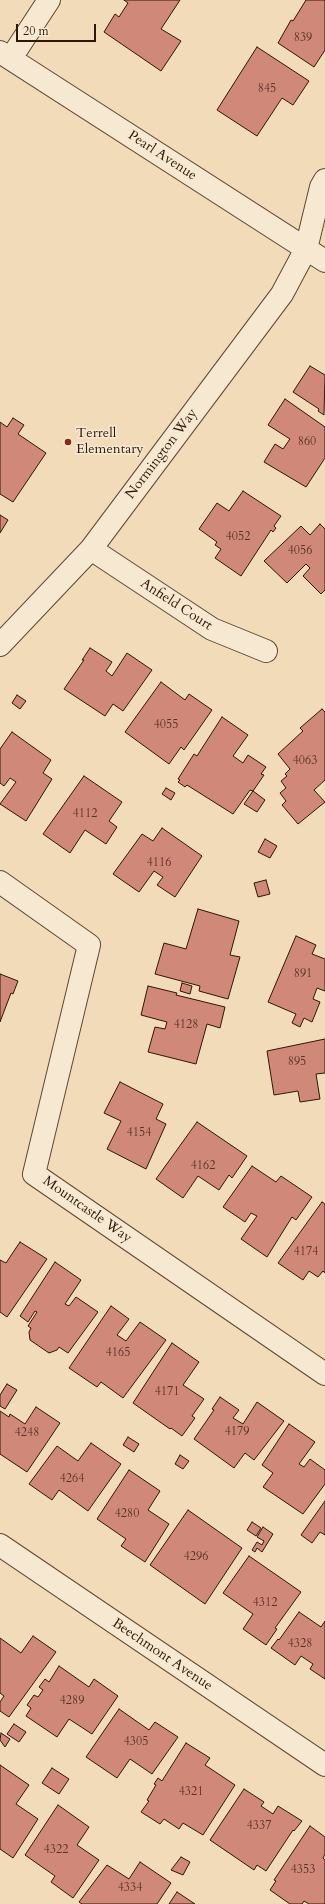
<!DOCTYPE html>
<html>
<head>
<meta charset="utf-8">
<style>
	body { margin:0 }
	#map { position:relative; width:325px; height:1904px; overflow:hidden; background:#f1dbb8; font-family:Cardo,serif }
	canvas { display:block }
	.scale { position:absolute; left:16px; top:24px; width:80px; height:18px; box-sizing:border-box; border:2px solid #2f1608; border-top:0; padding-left:5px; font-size:12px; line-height:14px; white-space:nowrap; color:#2f1608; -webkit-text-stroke:3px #f6e8d1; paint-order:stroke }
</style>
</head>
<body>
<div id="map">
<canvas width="325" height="1904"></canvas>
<div class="scale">20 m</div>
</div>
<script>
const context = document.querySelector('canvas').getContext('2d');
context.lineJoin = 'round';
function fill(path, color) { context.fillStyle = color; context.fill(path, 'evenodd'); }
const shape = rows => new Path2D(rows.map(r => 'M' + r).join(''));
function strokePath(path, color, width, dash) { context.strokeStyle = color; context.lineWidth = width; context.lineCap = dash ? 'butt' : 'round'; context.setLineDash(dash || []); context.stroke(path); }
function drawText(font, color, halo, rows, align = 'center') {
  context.font = font + ' Cardo,serif'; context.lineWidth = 3; context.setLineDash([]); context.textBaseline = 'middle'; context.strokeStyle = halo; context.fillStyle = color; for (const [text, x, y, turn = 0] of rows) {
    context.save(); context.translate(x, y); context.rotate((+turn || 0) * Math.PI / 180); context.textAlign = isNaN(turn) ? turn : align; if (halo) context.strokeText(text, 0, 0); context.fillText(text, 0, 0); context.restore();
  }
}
const building = shape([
	[124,0,180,0,161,29,181,41,161,71,104,32,115,14,119,17,128,3,124,0],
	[306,0,325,0,325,50,314,67,278,43,291,20,293,21,306,0],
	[257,47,309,81,293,105,282,98,257,136,217,110,257,47],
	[310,366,325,375,324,415,318,411,319,409,293,392,310,366],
	[285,399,325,427,325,458,306,487,264,462,275,444,283,449,290,439,268,425,285,399],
	[13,418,24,425,18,434,46,453,13,502,0,494,0,422,7,427,13,418],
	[243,491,281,516,274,526,276,528,273,532,271,530,241,576,215,558,221,549,215,545,217,542,199,529,217,503,229,511,243,491],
	[0,515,8,520,0,533,0,515],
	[320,524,325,529,325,590,321,594,303,576,310,568,306,564,287,583,264,561,301,526,310,535,320,524],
	[90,648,112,662,106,671,112,676,127,653,152,670,123,711,113,704,105,716,64,689,84,660,82,660,90,648],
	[161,682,185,700,189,694,212,710,184,750,181,747,169,764,125,732,161,682],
	[17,695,26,701,20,709,12,703,17,695],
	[322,709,325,712,325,780,314,790,325,802,298,824,282,805,286,801,280,793,286,788,281,781,287,776,285,774,290,769,278,754,303,731,300,728,322,709],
	[222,717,248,735,233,756,243,763,248,755,266,767,261,774,264,775,253,791,250,790,233,814,187,785,185,787,178,782,180,780,178,779,194,754,197,756,222,717],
	[12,732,51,760,43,773,52,779,26,821,0,804,16,782,10,778,4,786,0,783,0,749,12,732],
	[84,776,122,802,109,821,117,827,106,844,85,830,70,853,43,834,84,776],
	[166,788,175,793,171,800,162,794,166,788],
	[253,791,265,800,257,812,244,804,253,791],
	[162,828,202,856,175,897,157,885,163,877,154,871,139,892,113,874,142,834,153,841,162,828],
	[265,839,277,846,270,858,258,852,265,839],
	[266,880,270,894,258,897,254,883,266,880],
	[198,909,239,921,230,955,240,957,228,999,199,991,200,986,155,974,164,943,186,949,198,909],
	[296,936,316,945,312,954,325,959,325,991,317,988,313,999,320,1002,312,1022,304,1018,300,1027,292,1023,296,1014,268,1002,296,936],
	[0,974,18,981,13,994,11,993,0,1022,0,974],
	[182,983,192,986,190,994,180,991,182,983],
	[148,986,177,993,176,995,225,1007,220,1028,207,1024,196,1064,148,1052,155,1027,165,1029,167,1022,141,1015,148,986],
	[325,1039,325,1073,316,1074,320,1099,300,1102,298,1091,274,1095,267,1051,325,1039],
	[120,1082,163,1104,156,1119,166,1124,146,1169,107,1149,121,1121,104,1113,120,1082],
	[197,1122,247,1156,232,1178,229,1175,219,1190,198,1176,183,1198,156,1179,197,1122],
	[252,1166,276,1182,281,1176,312,1197,296,1220,292,1217,267,1257,241,1239,257,1216,251,1213,245,1222,223,1207,252,1166],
	[322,1202,325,1204,325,1273,323,1271,318,1277,309,1271,303,1280,278,1263,322,1202],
	[20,1242,47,1259,7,1317,0,1312,0,1260,6,1263,20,1242],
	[55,1262,81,1280,65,1304,69,1306,76,1297,98,1312,68,1353,59,1347,57,1350,49,1353,30,1340,29,1332,31,1328,28,1326,37,1312,35,1311,28,1322,20,1316,55,1262],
	[111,1306,129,1319,117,1335,126,1341,140,1322,166,1340,123,1398,101,1382,97,1387,69,1368,111,1306],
	[172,1343,199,1362,183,1385,204,1399,192,1416,195,1418,182,1436,171,1428,170,1429,133,1403,172,1343],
	[7,1384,17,1390,5,1409,0,1406,0,1395,7,1384],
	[220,1397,239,1410,233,1418,243,1424,257,1402,284,1421,254,1460,245,1453,234,1468,194,1439,214,1410,212,1409,220,1397],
	[36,1407,60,1423,27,1472,0,1454,0,1411,9,1417,10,1414,25,1424,36,1407],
	[289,1424,315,1442,299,1464,304,1467,310,1459,325,1470,325,1484,303,1514,263,1487,273,1473,262,1465,289,1424],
	[128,1437,139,1444,134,1452,123,1445,128,1437],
	[91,1443,121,1464,88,1511,59,1490,52,1500,29,1484,57,1446,78,1461,91,1443],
	[180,1455,189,1461,183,1469,175,1464,180,1455],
	[129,1470,160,1491,148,1510,169,1524,145,1562,121,1546,126,1539,97,1519,129,1470],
	[325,1501,325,1535,320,1532,312,1543,301,1535,325,1501],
	[188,1510,242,1548,205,1604,150,1565,188,1510],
	[252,1522,261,1528,256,1536,247,1530,252,1522],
	[263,1527,273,1534,262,1552,257,1548,255,1552,252,1550,257,1542,262,1545,264,1541,257,1537,263,1527],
	[249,1556,301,1592,275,1628,277,1629,266,1645,243,1629,253,1614,223,1593,249,1556],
	[299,1612,321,1627,325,1621,325,1679,310,1669,313,1664,301,1656,295,1665,271,1648,278,1639,279,1640,299,1612],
	[33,1636,56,1652,9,1717,0,1711,0,1702,4,1696,0,1693,0,1638,21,1653,33,1636],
	[59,1666,89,1687,94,1679,118,1696,92,1734,69,1719,57,1737,26,1716,31,1708,27,1705,34,1695,38,1697,43,1690,39,1687,45,1679,49,1682,59,1666],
	[119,1709,149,1730,155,1722,178,1737,152,1774,130,1759,117,1778,86,1757,119,1709],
	[14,1724,26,1732,19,1742,7,1734,14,1724],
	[1,1733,10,1739,5,1747,0,1740,1,1733],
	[186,1743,210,1758,205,1765,235,1785,203,1835,183,1823,179,1829,164,1819,160,1824,141,1812,149,1801,147,1800,156,1785,154,1784,158,1778,162,1781,186,1743],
	[0,1765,29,1785,16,1804,38,1819,13,1858,0,1849,0,1765],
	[52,1768,69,1779,59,1794,42,1783,52,1768],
	[244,1789,264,1802,261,1806,273,1814,278,1806,302,1821,294,1831,293,1830,266,1871,257,1865,254,1870,210,1840,244,1789],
	[58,1805,89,1827,77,1845,99,1860,73,1898,51,1882,55,1876,25,1855,58,1805],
	[310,1826,325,1837,325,1854,323,1858,325,1860,325,1904,309,1904,304,1901,302,1904,290,1904,270,1890,276,1881,274,1880,310,1826],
	[181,1857,190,1862,183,1875,171,1870,181,1857],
	[140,1862,171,1883,157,1904,82,1904,79,1902,107,1865,129,1879,140,1862],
	[177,1892,195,1904,169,1904,177,1892]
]);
fill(building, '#d08879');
strokePath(building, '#2f1608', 1);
const minor = shape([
	[0,52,325,261],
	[11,58,49,0],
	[91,549,212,629,266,651],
	[0,645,91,549,282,294,306,249,321,187,325,180],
	[0,882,89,945,34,1174,325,1374],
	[0,1545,325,1765]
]);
strokePath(minor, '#604734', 24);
strokePath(minor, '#f6e8d1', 22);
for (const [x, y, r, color] of [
	[68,442,4,"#8f2418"]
]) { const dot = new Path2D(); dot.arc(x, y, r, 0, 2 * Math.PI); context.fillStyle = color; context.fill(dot); strokePath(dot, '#f6e8d1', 1.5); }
drawText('12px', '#573224', null, [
	["839",303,38],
	["845",267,89],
	["860",307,442],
	["4052",238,537],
	["4056",300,551],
	["4055",166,725],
	["4063",305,761],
	["4112",85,814],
	["4116",159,863],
	["891",303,974],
	["4128",186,1025],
	["895",297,1062],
	["4154",139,1133],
	["4162",203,1166],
	["4174",306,1252],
	["4165",118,1353],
	["4171",167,1392],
	["4179",237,1432],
	["4248",27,1433],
	["4264",72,1479],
	["4280",127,1514],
	["4296",196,1557],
	["4312",265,1603],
	["4328",300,1644],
	["4289",72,1701],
	["4305",136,1742],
	["4321",191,1792],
	["4337",259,1826],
	["4322",56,1850],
	["4353",303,1870],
	["4334",130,1888]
]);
drawText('14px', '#2f1608', '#f6e8d1', [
	["Pearl Avenue",162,156,33],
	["Normington Way",162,454,-53],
	["Anfield Court",176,605,33],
	["Mountcastle Way",87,1210,35],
	["Beechmont Avenue",162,1655,34]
]);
drawText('14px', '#2f1608', '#f6e8d1', [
	["Terrell",76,434],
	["Elementary",76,450]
], 'left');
</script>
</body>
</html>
